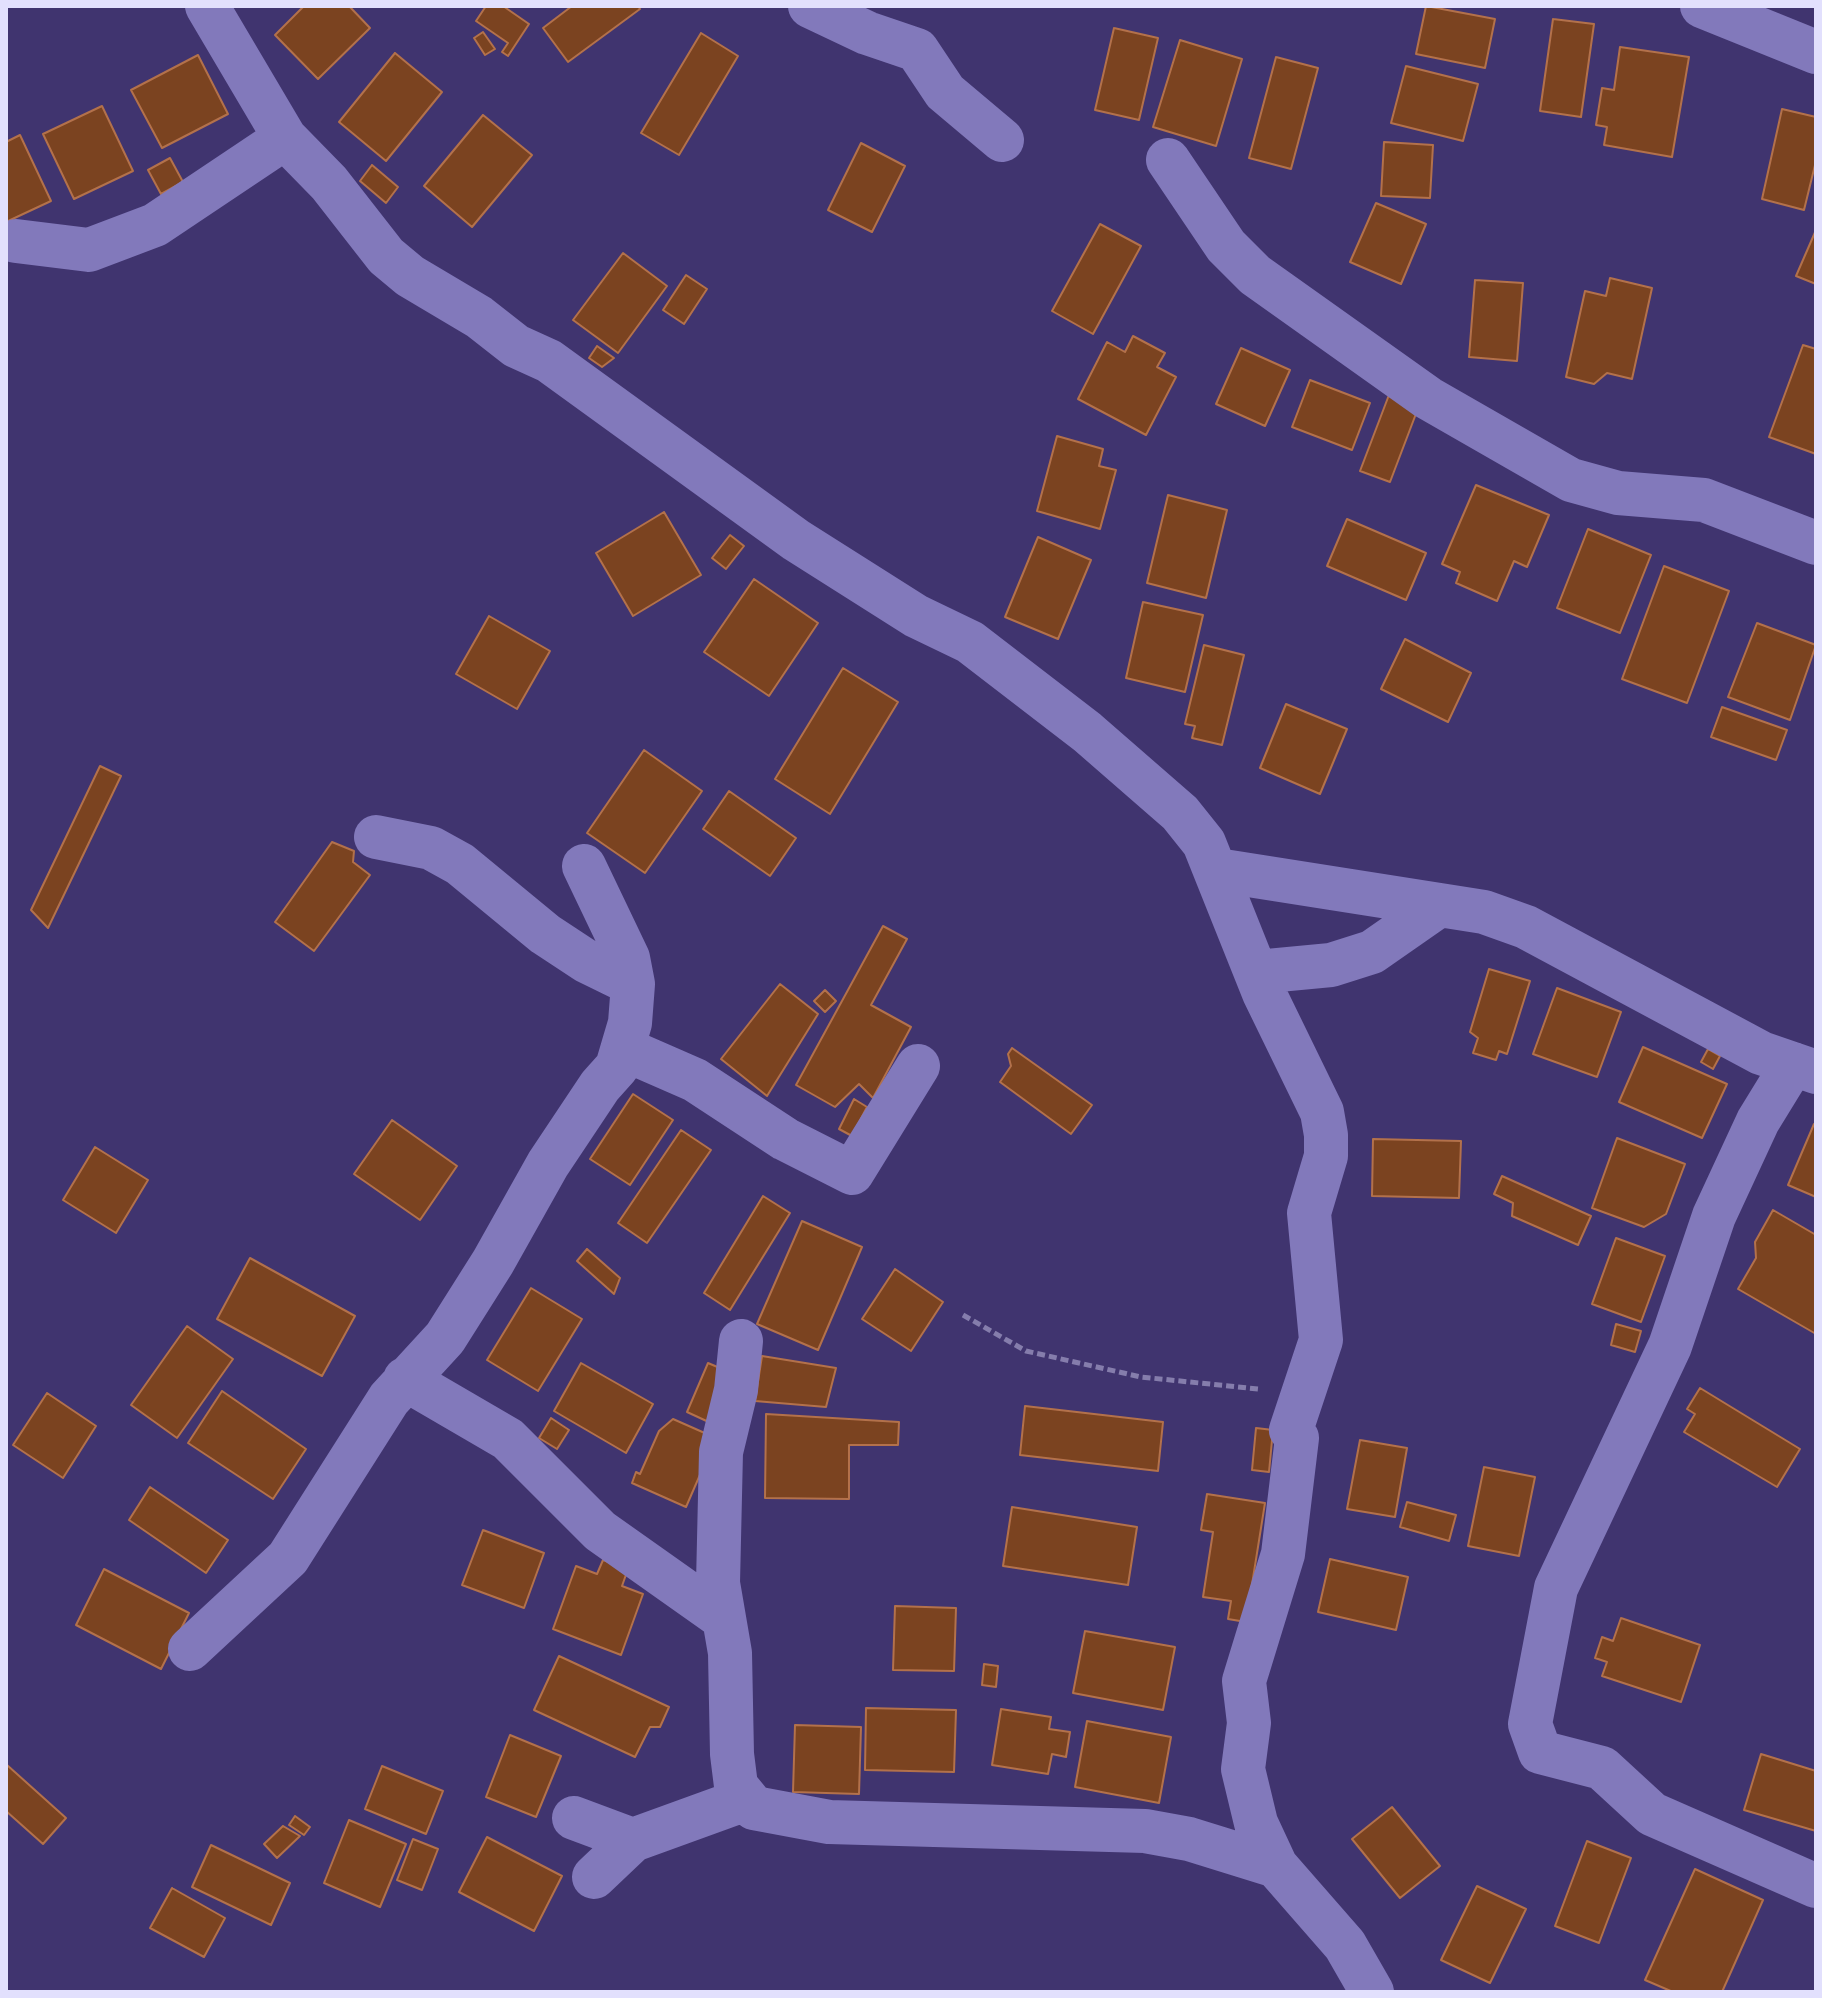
<!DOCTYPE html>
<html>
<head>
<meta charset="utf-8">
<style>
	body { margin:0 }
	#map { position:relative; width:1822px; height:1998px; overflow:hidden; background:#40346f; font-family:"PT Sans",sans-serif }
	canvas { display:block }
	.frame { position:absolute; inset:0; border:8px solid #e2e0fd; pointer-events:none }
</style>
</head>
<body>
<div id="map">
<canvas width="1822" height="1998"></canvas>
<div class="frame"></div>
</div>
<script>
const context = document.querySelector('canvas').getContext('2d');
context.lineJoin = 'round';
function fill(path, color) { context.fillStyle = color; context.fill(path, 'evenodd'); }
const shape = rows => new Path2D(rows.map(r => 'M' + r).join(''));
function strokePath(path, color, width, dash) { context.strokeStyle = color; context.lineWidth = width; context.lineCap = dash ? 'butt' : 'round'; context.setLineDash(dash || []); context.stroke(path); }
const building = shape([
	[304,6,349,6,370,28,318,79,275,35,304,6],
	[486,6,503,6,529,24,508,56,502,52,508,43,476,21,486,6],
	[572,6,638,6,640,9,568,62,543,28,572,6],
	[1426,6,1495,19,1485,68,1416,54,1426,6],
	[1553,19,1594,24,1581,117,1540,111,1553,19],
	[1114,28,1158,38,1139,120,1095,110,1114,28],
	[483,32,495,49,485,55,474,38,483,32],
	[701,33,738,56,679,155,641,133,701,33],
	[1180,40,1242,59,1216,146,1153,127,1180,40],
	[1620,47,1689,57,1672,157,1604,145,1607,127,1596,125,1602,88,1614,90,1620,47],
	[395,53,442,92,386,161,339,122,395,53],
	[198,55,228,114,162,148,131,90,198,55],
	[1276,57,1318,68,1291,169,1249,158,1276,57],
	[1406,66,1478,84,1463,141,1391,123,1406,66],
	[102,106,133,171,74,199,43,134,102,106],
	[1782,109,1816,117,1816,161,1804,210,1762,199,1782,109],
	[483,115,532,155,472,227,424,186,483,115],
	[20,135,51,201,6,222,6,142,20,135],
	[1384,142,1433,145,1430,198,1381,196,1384,142],
	[861,143,905,166,872,232,828,210,861,143],
	[170,158,183,182,161,194,148,170,170,158],
	[372,165,398,187,386,203,360,181,372,165],
	[1376,203,1426,224,1401,284,1350,262,1376,203],
	[1100,224,1141,246,1093,334,1052,311,1100,224],
	[1816,230,1816,284,1796,276,1816,230],
	[623,253,667,286,618,353,573,320,623,253],
	[686,275,707,289,684,324,663,310,686,275],
	[1610,278,1652,288,1632,379,1607,373,1594,384,1566,377,1585,291,1606,296,1610,278],
	[1475,280,1523,283,1517,361,1469,357,1475,280],
	[1133,336,1165,353,1157,367,1176,377,1146,435,1078,399,1107,342,1125,352,1133,336],
	[1803,345,1816,349,1816,454,1769,437,1803,345],
	[597,346,614,358,602,367,589,358,597,346],
	[1241,348,1290,370,1265,426,1216,404,1241,348],
	[1310,380,1370,403,1352,450,1292,427,1310,380],
	[1392,387,1422,398,1390,482,1360,471,1392,387],
	[1057,436,1103,449,1099,466,1116,470,1100,529,1037,511,1057,436],
	[1476,485,1549,515,1527,567,1514,561,1497,601,1456,583,1460,572,1442,564,1476,485],
	[1168,495,1227,510,1206,598,1147,583,1168,495],
	[664,512,701,575,633,616,596,553,664,512],
	[1347,519,1426,553,1406,600,1327,566,1347,519],
	[1588,529,1651,555,1620,633,1557,608,1588,529],
	[730,535,744,546,726,569,712,558,730,535],
	[1038,537,1091,560,1058,639,1005,617,1038,537],
	[1664,566,1729,591,1687,703,1622,679,1664,566],
	[754,579,818,623,769,696,704,652,754,579],
	[1143,602,1203,615,1185,692,1126,678,1143,602],
	[489,616,550,651,517,709,456,674,489,616],
	[1757,623,1816,645,1790,720,1728,697,1757,623],
	[1405,639,1471,673,1448,722,1381,689,1405,639],
	[1204,645,1244,655,1222,745,1192,738,1195,726,1185,724,1204,645],
	[843,668,898,702,830,814,775,779,843,668],
	[1286,704,1347,729,1320,794,1260,768,1286,704],
	[1722,707,1787,730,1776,760,1711,737,1722,707],
	[644,750,702,791,645,873,587,833,644,750],
	[100,766,121,776,48,928,31,910,100,766],
	[729,791,796,838,770,876,703,829,729,791],
	[332,842,354,851,353,862,370,875,314,951,275,922,332,842],
	[883,926,907,939,871,1005,911,1027,873,1098,859,1084,835,1107,796,1085,883,926],
	[1489,969,1530,981,1507,1054,1499,1051,1496,1060,1473,1053,1478,1038,1470,1032,1489,969],
	[780,984,818,1014,767,1096,721,1059,780,984],
	[1557,988,1621,1012,1597,1077,1533,1054,1557,988],
	[825,990,836,1001,825,1012,814,1001,825,990],
	[1643,1047,1727,1084,1702,1138,1619,1102,1643,1047],
	[1012,1048,1092,1105,1071,1134,1000,1082,1011,1066,1008,1054,1012,1048],
	[1708,1049,1720,1056,1713,1069,1701,1062,1708,1049],
	[633,1094,673,1120,630,1185,590,1159,633,1094],
	[854,1099,867,1107,852,1136,839,1129,854,1099],
	[392,1120,457,1166,420,1220,354,1174,392,1120],
	[1814,1124,1816,1125,1816,1197,1788,1185,1814,1124],
	[681,1130,711,1150,647,1243,618,1223,681,1130],
	[1617,1138,1685,1164,1666,1214,1644,1227,1592,1208,1617,1138],
	[1373,1139,1461,1141,1459,1198,1372,1196,1373,1139],
	[95,1147,148,1180,116,1233,63,1200,95,1147],
	[1502,1176,1591,1216,1578,1245,1512,1216,1513,1203,1494,1194,1502,1176],
	[763,1196,790,1213,730,1310,704,1293,763,1196],
	[1773,1210,1816,1235,1816,1334,1738,1289,1756,1258,1755,1242,1773,1210],
	[802,1221,862,1247,818,1350,757,1324,802,1221],
	[1616,1238,1665,1256,1641,1322,1592,1304,1616,1238],
	[587,1249,620,1278,614,1294,577,1261,587,1249],
	[250,1258,355,1316,322,1376,217,1319,250,1258],
	[895,1269,943,1302,911,1351,862,1319,895,1269],
	[531,1288,582,1319,538,1391,487,1360,531,1288],
	[1616,1324,1641,1331,1635,1352,1611,1345,1616,1324],
	[187,1326,233,1359,177,1438,131,1405,187,1326],
	[762,1356,836,1368,826,1407,755,1401,762,1356],
	[581,1363,653,1404,626,1453,554,1411,581,1363],
	[708,1363,734,1374,713,1424,687,1412,708,1363],
	[1700,1388,1800,1449,1777,1487,1684,1432,1695,1414,1687,1409,1700,1388],
	[222,1391,306,1449,273,1499,188,1443,222,1391],
	[47,1393,96,1426,63,1478,13,1445,47,1393],
	[1025,1406,1163,1422,1158,1471,1020,1455,1025,1406],
	[766,1414,899,1422,898,1445,849,1445,849,1499,765,1498,766,1414],
	[551,1418,569,1430,557,1449,539,1438,551,1418],
	[673,1419,716,1438,686,1507,632,1483,636,1472,640,1474,659,1431,673,1419],
	[1256,1428,1273,1430,1269,1472,1252,1470,1256,1428],
	[1360,1440,1407,1448,1395,1517,1347,1509,1360,1440],
	[1484,1467,1535,1477,1519,1556,1468,1546,1484,1467],
	[150,1487,228,1540,206,1573,129,1520,150,1487],
	[1207,1494,1265,1503,1246,1622,1228,1619,1231,1601,1203,1597,1213,1532,1201,1530,1207,1494],
	[1407,1502,1456,1515,1449,1541,1400,1527,1407,1502],
	[1012,1507,1137,1527,1128,1585,1003,1566,1012,1507],
	[483,1530,544,1553,524,1608,462,1585,483,1530],
	[1330,1559,1408,1577,1396,1630,1318,1612,1330,1559],
	[603,1560,628,1569,622,1586,643,1594,621,1655,553,1629,576,1566,597,1574,603,1560],
	[104,1569,189,1613,161,1669,76,1625,104,1569],
	[895,1606,956,1608,954,1671,893,1670,895,1606],
	[1621,1618,1700,1645,1681,1702,1602,1676,1607,1662,1595,1658,1602,1637,1613,1641,1621,1618],
	[1085,1631,1175,1647,1163,1710,1073,1693,1085,1631],
	[559,1656,669,1707,660,1727,650,1727,635,1757,534,1710,559,1656],
	[984,1664,998,1666,996,1687,982,1685,984,1664],
	[866,1708,956,1710,954,1772,865,1770,866,1708],
	[1001,1709,1051,1717,1049,1729,1070,1732,1066,1757,1052,1754,1048,1774,992,1765,1001,1709],
	[1087,1721,1171,1737,1159,1803,1075,1787,1087,1721],
	[795,1725,861,1727,859,1794,793,1792,795,1725],
	[510,1735,561,1756,536,1817,486,1797,510,1735],
	[1761,1754,1816,1771,1816,1831,1744,1810,1761,1754],
	[7,1765,66,1818,43,1844,6,1811,7,1765],
	[382,1766,443,1791,426,1834,365,1809,382,1766],
	[1392,1807,1440,1866,1400,1898,1352,1839,1392,1807],
	[295,1816,310,1827,304,1835,289,1825,295,1816],
	[349,1820,406,1844,380,1907,324,1883,349,1820],
	[283,1826,300,1836,277,1858,264,1844,283,1826],
	[487,1837,562,1876,534,1931,459,1892,487,1837],
	[413,1839,438,1849,422,1890,397,1880,413,1839],
	[1587,1841,1631,1858,1599,1943,1555,1926,1587,1841],
	[211,1845,290,1883,271,1925,192,1887,211,1845],
	[1695,1869,1763,1900,1722,1992,1673,1992,1645,1980,1695,1869],
	[1477,1886,1526,1909,1490,1983,1441,1960,1477,1886],
	[172,1888,225,1918,204,1957,150,1928,172,1888]
]);
fill(building, '#7b4320');
strokePath(building, '#b3714b', 2);
strokePath(shape([
	[963,1315,1026,1351,1141,1377,1258,1389,1260,1392]
]), '#857dac', 5, [8, 4]);
strokePath(shape([
	[207,6,285,138,329,183,386,256,410,276,479,317,516,346,549,361,796,540,916,616,970,642,1087,732,1180,813,1204,843,1264,993,1322,1112,1326,1135,1326,1156,1309,1213,1321,1340,1291,1430,1297,1438,1283,1554,1244,1681,1249,1723,1243,1769,1256,1823,1276,1866,1345,1945,1372,1992],
	[810,6,867,33,917,50,945,92,1002,140],
	[1702,6,1816,52],
	[1168,160,1226,246,1255,275,1428,398,1571,480,1618,493,1704,500,1816,543],
	[16,241,89,250,155,225,285,138],
	[376,837,431,848,460,864,545,934,586,961,633,984],
	[1217,870,1484,912,1526,927,1761,1053,1816,1072],
	[1257,972,1331,965,1372,952,1438,906],
	[624,1049,695,1080,785,1139,852,1173,918,1066],
	[1793,1064,1758,1121,1714,1216,1670,1346,1556,1588,1530,1724,1540,1752,1602,1768,1652,1814,1816,1886],
	[741,1341,736,1390,721,1452,718,1583,730,1653,732,1754,736,1786,754,1808,829,1822,1145,1831,1189,1839,1276,1866],
	[405,1379,508,1439,600,1531,723,1618],
	[190,1649,288,1558,389,1399,445,1338,493,1262,548,1164,600,1086,617,1067,630,1023,633,984,628,958,584,866],
	[574,1818,633,1840,746,1799],
	[594,1877,633,1840]
]), '#8279bb', 44);
</script>
</body>
</html>
